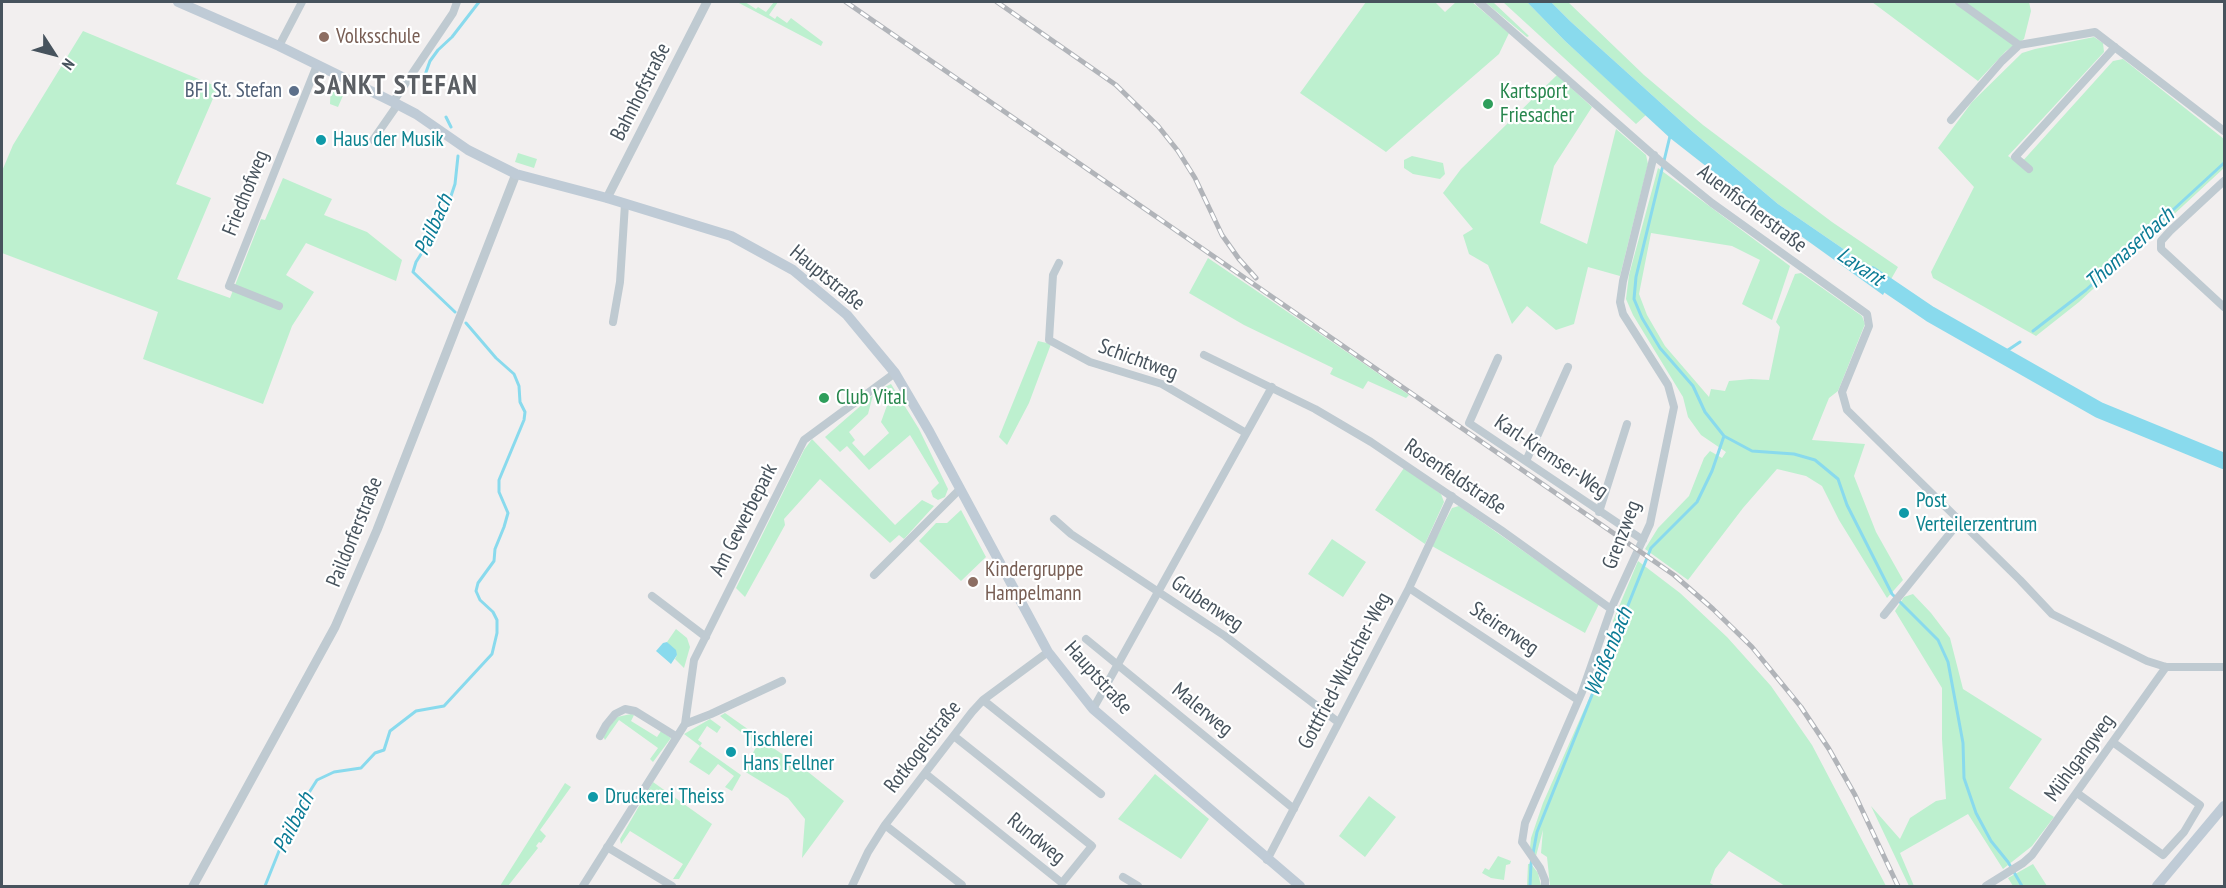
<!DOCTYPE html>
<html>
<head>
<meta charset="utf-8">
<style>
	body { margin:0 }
	#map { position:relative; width:2226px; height:888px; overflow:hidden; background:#f2efef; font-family:"PT Sans Narrow",sans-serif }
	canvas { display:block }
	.frame { position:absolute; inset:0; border:3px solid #47535d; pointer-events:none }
	.north { position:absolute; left:24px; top:24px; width:60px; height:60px; -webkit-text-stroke:4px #fff; paint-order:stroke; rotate:126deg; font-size:16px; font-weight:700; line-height:24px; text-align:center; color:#47535d }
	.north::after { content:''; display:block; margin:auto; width:21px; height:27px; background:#47535d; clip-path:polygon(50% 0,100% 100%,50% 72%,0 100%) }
</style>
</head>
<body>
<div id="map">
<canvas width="2226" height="888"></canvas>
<div class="frame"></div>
<div class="north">N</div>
</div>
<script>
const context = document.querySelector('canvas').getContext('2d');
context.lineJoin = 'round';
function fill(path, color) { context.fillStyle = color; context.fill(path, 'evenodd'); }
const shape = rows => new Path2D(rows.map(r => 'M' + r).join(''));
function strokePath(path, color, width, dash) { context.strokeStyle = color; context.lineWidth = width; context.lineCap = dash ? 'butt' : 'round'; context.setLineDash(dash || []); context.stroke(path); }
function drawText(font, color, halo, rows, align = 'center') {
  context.font = font + ' "PT Sans Narrow",sans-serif'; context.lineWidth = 4.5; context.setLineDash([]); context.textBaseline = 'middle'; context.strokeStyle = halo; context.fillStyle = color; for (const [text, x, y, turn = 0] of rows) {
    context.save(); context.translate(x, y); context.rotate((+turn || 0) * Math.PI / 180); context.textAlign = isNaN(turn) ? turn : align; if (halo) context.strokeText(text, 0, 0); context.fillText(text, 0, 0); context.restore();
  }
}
fill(shape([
	[737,2,745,2,756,9,758,7,766,12,774,2,778,2,769,15,775,19,777,16,787,23,791,18,823,42,821,46],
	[1366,2,1435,2,1445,12,1456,2,1472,2,1509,33,1499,54,1386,152,1300,93],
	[1485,2,1493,2,1529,36,1527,37],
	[1503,2,1527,2,1565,41,1646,115,1636,124],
	[1551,2,1568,2,1644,75,1703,125,1832,222,1898,267,1890,281,1778,204,1693,132,1570,21],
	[1872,2,2029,2,2031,11,2024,39,2006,51,1978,81],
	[83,31,218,87,176,184,211,198,177,279,230,298,261,219,265,220,283,178,332,199,324,215,367,232,402,260,396,281,306,243,286,275,314,292,292,326,263,404,143,359,158,312,2,253,2,171,13,145],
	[2094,37,2103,43,2104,52,2008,156,2020,164,2113,61,2123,59,2224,139,2224,168,2079,302,2036,336,1933,278,1931,272,1974,187,1938,148,1972,102,2022,53,2035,49],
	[1557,75,1592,107,1554,166,1540,223,1587,244,1616,129,1646,155,1648,164,1620,276,1588,267,1574,324,1556,330,1527,306,1512,324,1488,265,1469,254,1463,235,1473,229,1443,193,1461,169],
	[331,84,345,91,338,107,330,104],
	[518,153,537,159,534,168,515,162],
	[1412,156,1443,163,1445,174,1440,179,1413,174,1404,168,1404,160],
	[1658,168,1790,266,1772,320,1742,304,1760,260,1732,246,1651,233,1639,294,1647,315,1665,346,1709,397,1711,389,1725,391,1729,381,1751,379,1769,380,1780,327,1776,322,1795,274,1801,273,1862,316,1865,324,1838,391,1829,398,1812,440,1865,444,1854,476,1876,532,1903,580,1887,598,1839,520,1822,486,1806,476,1777,469,1743,508,1688,580,1645,549,1658,528,1689,496,1704,458,1710,451,1722,458,1726,452,1701,435,1688,417,1683,397,1633,315,1626,299,1629,275],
	[1208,258,1357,359,1409,395,1406,398,1368,381,1363,389,1334,376,1330,374,1333,368,1244,325,1189,293],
	[1038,341,1051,344,1029,403,1007,445,999,437],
	[891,384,919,429,948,489,945,497,938,500,933,497,931,491,939,483,910,435,869,470,847,446,840,452,825,437,873,395,868,414,849,432,855,440,852,443,864,456,889,433,881,422,889,400,881,392,883,388],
	[812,439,895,525,922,500,934,506,904,539,899,535,890,543,820,479,784,519,785,525,745,597,736,588,804,450],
	[1404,468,1441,494,1444,502,1425,544,1375,510],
	[1459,506,1599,604,1585,633,1432,546,1452,508],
	[961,510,986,557,961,581,919,541,936,523,947,523],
	[1332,539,1366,562,1343,597,1308,574],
	[1638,561,1680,593,1727,637,1771,686,1812,745,1886,886,1785,886,1729,851,1715,869,1710,883,1715,886,1550,886,1547,857,1541,853,1543,830,1536,856,1530,848,1531,838,1543,803,1591,694,1615,631,1613,621],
	[1913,594,1931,613,1950,638,1963,689,2042,739,2009,788,2054,817,2032,846,2003,869,1968,814,1900,853,1914,886,1909,886,1871,806,1900,839,1910,818,1936,801,1946,799,1942,739,1942,688,1895,611,1904,597],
	[676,629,687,638,690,647,684,668,675,659,677,655,667,642],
	[725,713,759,737,755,743,720,716],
	[631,714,634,715,631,721,657,737,661,731,671,738,653,762,650,759,658,748,619,720,605,740,603,736,605,732,617,717],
	[710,719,721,727,717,733,707,726,698,740,702,743,700,746,741,775,732,791,725,787,734,776,718,764,709,775,689,762,700,746,684,734],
	[760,739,807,771,844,801,802,858,805,819,788,798,744,771],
	[1155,774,1209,819,1181,859,1118,819],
	[653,782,712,824,679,879,673,879,683,864,630,831,621,844,620,839],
	[565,783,571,787,540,830,546,836,541,843,539,842,536,846,538,848,508,886,500,886],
	[1369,796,1396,817,1365,857,1339,836],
	[1498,856,1511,861,1510,864,1506,865,1504,880,1491,878,1482,873,1485,868,1489,870],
	[1528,864,1531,864,1538,873,1541,886,1527,886],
	[2033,864,2047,886,2013,886,2008,878]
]), '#bdf0cf');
fill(shape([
	[1527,2,1551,2,1570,21,1693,132,1778,204,1890,281,1883,295,1730,185,1670,138,1565,41],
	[667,642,676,650,677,655,671,664,656,651,663,643]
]), '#89daed');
strokePath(shape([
	[425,75,430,61,438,50,452,37,479,2],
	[446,117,451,127],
	[1670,136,1636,277,1634,299,1642,318,1660,348,1693,386,1705,412,1724,436,1752,451,1794,454,1815,460,1838,479,1847,505,1892,594,1938,640,1948,662,1963,743,1964,778,1976,813,1991,841,2008,862,2022,886],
	[455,312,413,272,416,262,430,240,447,208,455,184,458,156],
	[2033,331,2086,290,2224,163],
	[2002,354,2020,342],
	[265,886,291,821,317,780,334,772,361,768,375,753,384,750,390,731,416,711,444,706,492,654,497,633,497,620,493,612,480,600,476,591,478,583,494,561,495,549,504,527,508,513,499,492,499,480,524,420,525,412,520,402,519,386,514,374,496,358,466,323],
	[1530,886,1531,864,1537,832,1651,548,1697,502,1712,471,1724,436]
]), '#89daed', 3);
strokePath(shape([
	[1871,274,1930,314,2099,410,2224,461]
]), '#89daed', 16);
strokePath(shape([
	[1479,2,1659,160,1712,203,1867,314,1869,326,1842,392,1847,410,2020,580,2052,614,2147,661,2166,667,2224,667],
	[1959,2,2019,45,2095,32,2224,131],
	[279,46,302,2],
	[393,102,453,13,457,2],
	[1951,120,2002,61,2019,45],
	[373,140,398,104],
	[2029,169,2015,157,2115,47],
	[2224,181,2170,231,2161,241,2161,249,2224,307],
	[1059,263,1053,275,1049,340,1090,362,1162,384,1246,433],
	[279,306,229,286,317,65],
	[613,322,620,282,625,204],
	[1204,355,1315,409,1371,442,1501,530,1611,609],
	[1498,358,1469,423,1643,540],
	[1526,461,1568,367],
	[1599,512,1627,424],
	[1054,519,1071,534,1225,636,1338,722],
	[874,575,959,490],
	[1409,588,1578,700],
	[652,596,706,637],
	[1884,615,1960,521],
	[1086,639,1294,809],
	[983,700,1101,794],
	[1093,709,1272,387],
	[685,724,694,660,804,440,895,373],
	[600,736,606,725,615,714,625,709,635,711,677,737],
	[926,774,1062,883,1092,846,954,736],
	[2077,793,2163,855,2184,832,2200,805,2114,743],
	[885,825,962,885,962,886],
	[607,847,672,886],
	[1267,860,1409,588,1452,496],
	[1123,877,1138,886],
	[583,886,685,724,711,714,782,681],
	[852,886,868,852,885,825,972,712,983,700,1048,652],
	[1545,886,1545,880,1540,868,1522,842,1525,823,1582,692,1611,609,1650,524,1674,407,1668,385,1623,314,1620,302,1623,281,1654,155],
	[1986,886,2023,863,2032,855,2166,667]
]), '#bfcad1', 8);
strokePath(shape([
	[607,198,707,2],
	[193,886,335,627,377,530,516,174]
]), '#bfcad1', 9);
strokePath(shape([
	[178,2,279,46,393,102,416,114,468,150,516,174,607,198,731,236,793,270,847,315,895,373,929,431,1048,652,1093,709,1300,886],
	[2157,886,2224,806]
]), '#bfcbd6', 10);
const rail = shape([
	[846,2,1674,575,1713,609,1752,647,1801,707,1829,749,1855,795,1898,886],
	[997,2,1116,85,1158,126,1178,151,1195,178,1222,235,1239,259,1256,278]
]);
strokePath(rail, '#b1b4b9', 5);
strokePath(rail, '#fff', 3, [9]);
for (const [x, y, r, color] of [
	[324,37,6,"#8d6e63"],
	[294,91,6,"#5c6f8a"],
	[1488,104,6,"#2e9e5b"],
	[321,140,6,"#0f9aa8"],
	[824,398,6,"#2e9e5b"],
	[1904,513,6,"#0f9aa8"],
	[973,582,6,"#8d6e63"],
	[731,752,6,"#0f9aa8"],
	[593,797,6,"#0f9aa8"]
]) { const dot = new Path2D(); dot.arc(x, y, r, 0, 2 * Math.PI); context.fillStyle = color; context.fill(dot); strokePath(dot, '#fff', 2); }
drawText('21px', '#785e54', '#fff', [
	["Volksschule",336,37],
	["Kindergruppe",985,570],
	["Hampelmann",985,594]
], 'left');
drawText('21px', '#4e5e75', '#fff', [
	["BFI St. Stefan",282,91]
], 'right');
drawText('21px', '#47535d', '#fff', [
	["Bahnhofstraße",641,92,-63],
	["Friedhofweg",246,193,-68],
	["Auenfischerstraße",1752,209,37],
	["Hauptstraße",827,278,39],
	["Schichtweg",1138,360,20],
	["Karl-Kremser-Weg",1551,457,34],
	["Rosenfeldstraße",1455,477,34],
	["Am Gewerbepark",744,520,-63],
	["Paildorferstraße",355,532,-68],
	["Grenzweg",1622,535,-69],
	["Grubenweg",1207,604,34],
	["Steirerweg",1504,629,34],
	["Gottfried-Wutscher-Weg",1345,671,-62],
	["Hauptstraße",1098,678,48],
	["Malerweg",1202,710,39],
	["Rotkogelstraße",923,747,-52],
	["Mühlgangweg",2080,758,-54],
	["Rundweg",1036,839,39]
]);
drawText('21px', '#27864d', '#fff', [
	["Kartsport",1500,92],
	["Friesacher",1500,116],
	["Club Vital",836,398]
], 'left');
drawText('21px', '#0d838f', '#fff', [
	["Haus der Musik",333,140],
	["Post",1916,501],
	["Verteilerzentrum",1916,525],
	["Tischlerei",743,740],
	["Hans Fellner",743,764],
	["Druckerei Theiss",605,797]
], 'left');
drawText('italic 22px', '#0b7b95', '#fff', [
	["Pailbach",434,225,-66],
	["Thomaserbach",2130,249,-42],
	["Lavant",1860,267,34],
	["Weißenbach",1609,652,-68],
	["Pailbach",294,823,-63]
]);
context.letterSpacing = '1.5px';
drawText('bold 27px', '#5b5f64', '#fff', [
	["SANKT STEFAN",396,86]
]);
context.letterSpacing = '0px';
</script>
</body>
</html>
